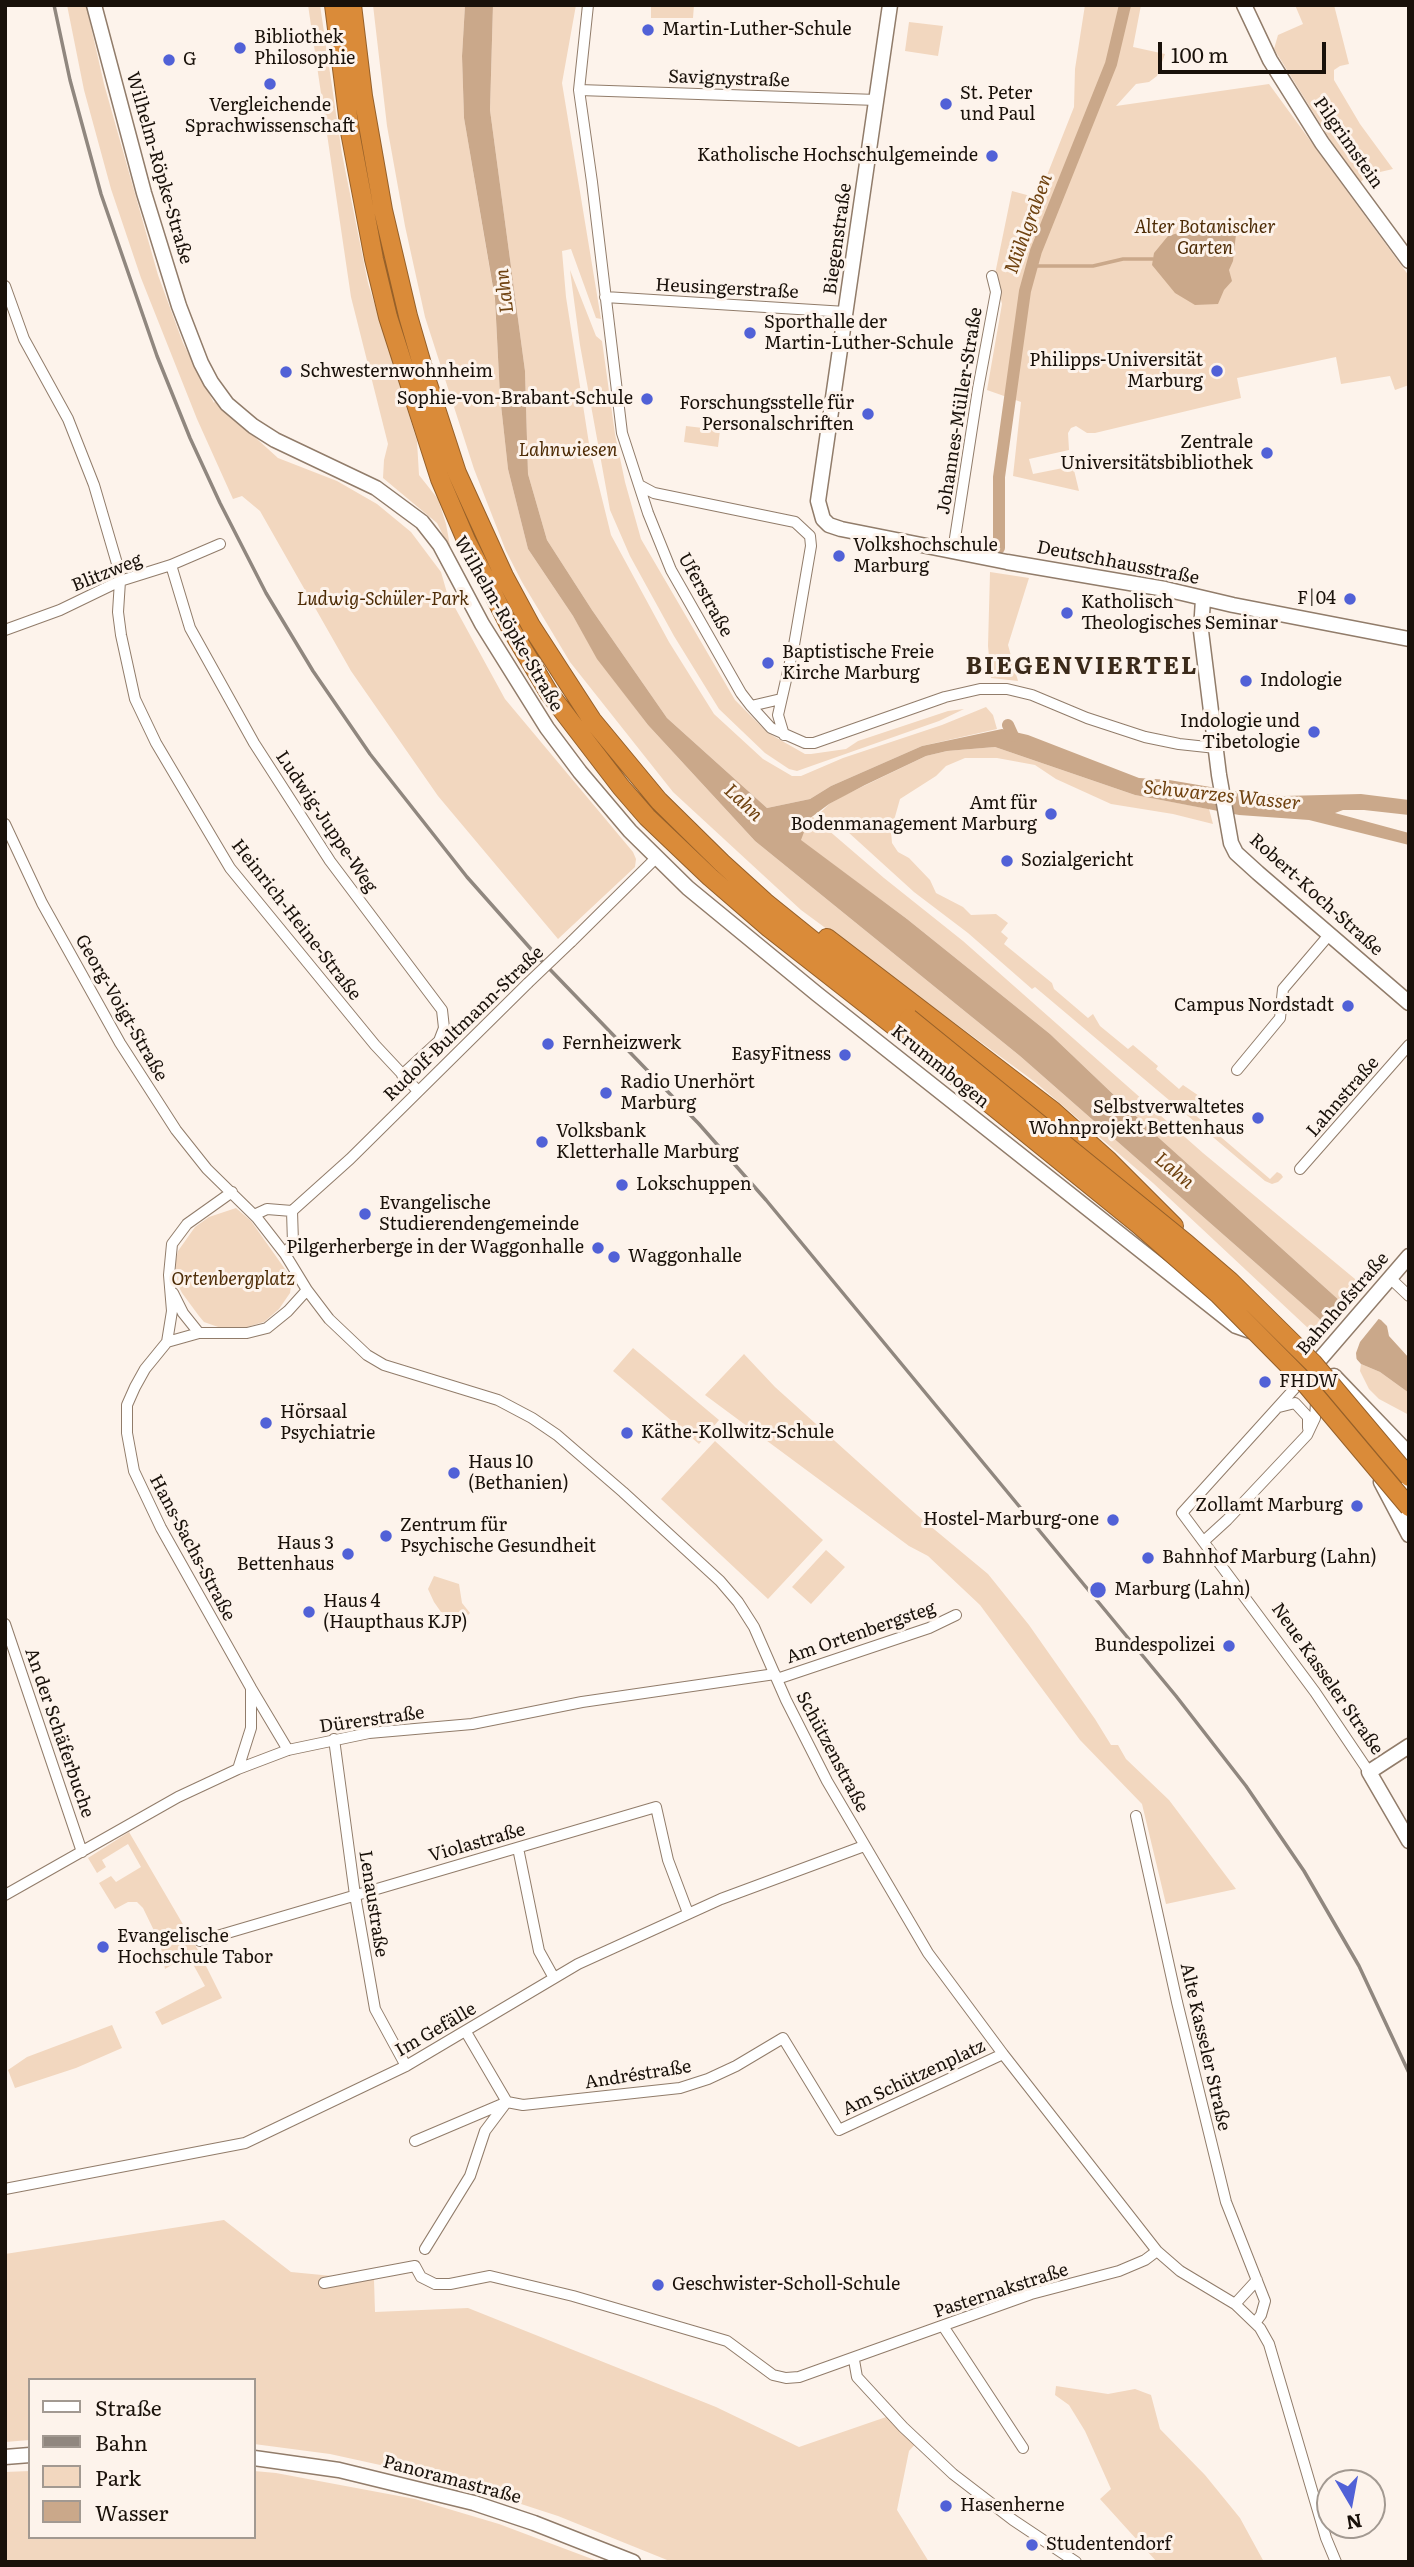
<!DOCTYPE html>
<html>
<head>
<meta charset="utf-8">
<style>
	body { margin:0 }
	#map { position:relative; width:1414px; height:2567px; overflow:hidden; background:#fdf3eb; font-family:Literata,serif }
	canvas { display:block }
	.frame { position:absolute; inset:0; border:7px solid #19110a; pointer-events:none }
	.legend { position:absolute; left:28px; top:2378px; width:228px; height:161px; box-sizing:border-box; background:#fdf3eb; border:2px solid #a29991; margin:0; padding:9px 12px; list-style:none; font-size:21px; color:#19110a }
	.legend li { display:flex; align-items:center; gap:14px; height:35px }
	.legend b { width:35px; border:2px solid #a29991 }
	.north { position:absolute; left:1316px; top:2469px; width:70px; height:70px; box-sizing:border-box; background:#fdf3eb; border:2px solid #a29991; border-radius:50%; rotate:170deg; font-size:19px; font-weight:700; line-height:28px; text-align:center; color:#19110a }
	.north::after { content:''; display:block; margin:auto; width:24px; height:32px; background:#5161d7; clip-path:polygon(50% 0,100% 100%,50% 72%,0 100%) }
	.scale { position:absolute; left:1158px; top:42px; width:168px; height:32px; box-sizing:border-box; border:4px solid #19110a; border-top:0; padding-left:9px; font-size:21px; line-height:24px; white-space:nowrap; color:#19110a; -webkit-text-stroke:5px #fdf3eb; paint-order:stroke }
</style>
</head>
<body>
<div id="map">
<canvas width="1414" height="2567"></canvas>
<div class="frame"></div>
<ul class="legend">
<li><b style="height:9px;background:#fff"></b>Straße</li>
<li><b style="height:9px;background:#90877f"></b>Bahn</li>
<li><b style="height:19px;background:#f2d7bf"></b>Park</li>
<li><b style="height:19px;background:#caa88a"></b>Wasser</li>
</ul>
<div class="north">N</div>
<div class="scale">100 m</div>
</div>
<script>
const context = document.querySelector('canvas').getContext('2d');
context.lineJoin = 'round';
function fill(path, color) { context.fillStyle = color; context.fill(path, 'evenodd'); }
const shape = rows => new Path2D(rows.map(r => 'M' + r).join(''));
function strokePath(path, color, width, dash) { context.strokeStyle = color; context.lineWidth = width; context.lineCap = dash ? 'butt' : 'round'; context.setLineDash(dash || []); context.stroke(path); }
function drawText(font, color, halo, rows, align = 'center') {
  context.font = font + ' Literata,serif'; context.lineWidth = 6; context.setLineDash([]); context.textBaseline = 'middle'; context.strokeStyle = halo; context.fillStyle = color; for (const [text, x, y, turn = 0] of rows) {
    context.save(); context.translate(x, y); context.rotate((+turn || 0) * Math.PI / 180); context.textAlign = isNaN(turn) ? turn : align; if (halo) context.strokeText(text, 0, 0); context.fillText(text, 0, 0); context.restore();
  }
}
fill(shape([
	[67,5,86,5,104,84,158,275,183,343,214,403,215,401,278,458,337,481,377,504,411,532,441,572,447,593,505,699,633,852,636,859,635,867,558,939,438,796,351,671,260,511,242,496,233,499,197,419,141,278,111,189,84,90],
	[308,5,320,5,342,154,368,283,417,441,419,475,438,499,446,524,451,551,437,523,383,478,384,460,388,444,351,297],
	[373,5,465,5,462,56,464,118,495,300,500,396,508,469,528,549,573,616,598,659,648,725,755,841,1020,1056,1324,1323,1321,1326,1309,1329,1153,1183,1035,1082,801,910,673,792,570,662,522,582,506,551,474,469,425,317,405,226,387,126],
	[493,5,576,5,562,83,601,319,596,318,571,249,562,251,566,297,590,450,611,535,669,642,714,714,763,759,792,776,801,776,843,758,942,725,986,707,993,715,997,729,922,746,831,786,810,799,767,808,667,718,592,610,547,540,528,474,525,371,490,110],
	[651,5,694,5,693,18,651,18],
	[1085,5,1141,5,1133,47,1165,54,1157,76,1149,82,1136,84,1116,106,1269,84,1409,276,1409,385,1395,390,1390,376,1341,384,1336,357,1237,378,1241,398,1095,433,1087,433,1076,426,1071,428,1068,433,1069,450,1029,459,1033,474,1073,466,1079,491,1013,476,1021,402,987,390,1002,304,995,274,1012,191,1038,198,1074,107,1075,69],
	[1295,5,1334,5,1349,64,1340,66,1334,70,1334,80,1360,124,1393,169,1367,175,1360,183,1337,151,1274,49,1278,35,1303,24],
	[909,22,943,26,938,56,905,51],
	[570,270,596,336,602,341,615,434,625,482,641,539,735,700,768,733,805,754,811,754,846,749,858,741,948,711,964,709,939,721,797,771,789,769,765,753,719,709,674,636,630,556,610,510,580,345],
	[686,426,720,430,718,447,684,442],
	[990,572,1029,578,1008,645,1018,681,991,678,988,646],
	[995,747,1135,795,1209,809,1213,824,1173,814,1111,804,1056,779,1035,765,997,758,965,758,946,766,936,776,900,799,891,831,892,843,898,852,909,858,930,880,936,893,963,907,971,915,996,914,1008,923,1001,932,1008,938,1004,944,1052,983,1054,989,1088,1018,1093,1014,1100,1026,1128,1049,1133,1045,1158,1066,1156,1069,1179,1089,1183,1085,1205,1100,1194,1114,1270,1179,1277,1172,1281,1174,1283,1177,1278,1182,1272,1184,1265,1181,1035,987,1032,989,968,933,914,892,848,832,820,813,829,804,845,795,926,756,947,751],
	[813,817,884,878,963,941,1203,1153,1355,1279,1358,1287,1354,1294,1348,1300,1340,1301,1159,1138,1050,1034,907,919,800,840,809,819],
	[236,1208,251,1221,292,1279,290,1293,279,1309,264,1322,237,1330,221,1328,204,1322,199,1316,182,1293,177,1283,175,1263,178,1251,195,1227,209,1217],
	[633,1348,719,1420,699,1444,613,1371],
	[744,1354,775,1387,917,1515,988,1574,1029,1625,1095,1719,1111,1745,1118,1745,1126,1759,1169,1800,1236,1889,1166,1904,1142,1804,1080,1740,980,1605,928,1556,909,1546,705,1395],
	[1361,1364,1380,1372,1409,1393,1409,1415,1379,1399,1369,1389,1360,1371],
	[715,1441,823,1540,768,1599,661,1499],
	[826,1550,845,1567,811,1604,792,1587],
	[434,1576,459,1584,462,1603,470,1613,463,1620,455,1622,449,1614,441,1612,434,1602,428,1589],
	[129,1832,198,1950,222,1998,162,2025,155,2012,205,1986,188,1955,165,1969,160,1943,143,1908,137,1902,128,1902,115,1909,99,1883,111,1876,116,1882,141,1867,128,1844,102,1860,106,1867,97,1873,88,1858],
	[112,2025,122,2048,76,2068,15,2088,8,2070,27,2057],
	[224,2220,291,2272,374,2280,375,2312,468,2308,716,2407,799,2447,892,2415,918,2441,909,2451,897,2510,929,2562,672,2562,558,2516,444,2479,330,2454,254,2444,254,2380,30,2380,30,2440,5,2442,5,2254],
	[1056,2386,1108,2394,1135,2389,1151,2395,1160,2429,1205,2475,1240,2518,1264,2562,1157,2562,1100,2499,1111,2489,1085,2431,1069,2405,1055,2395],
	[30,2471,30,2537,254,2537,254,2471,276,2473,415,2499,499,2524,600,2562,5,2562,5,2472]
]), '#f2d7bf');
fill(shape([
	[465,5,493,5,490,110,525,371,528,474,547,540,592,610,667,718,767,808,810,799,831,786,922,746,1002,729,1028,735,1139,778,1169,780,1234,791,1284,796,1361,794,1409,800,1409,815,1364,810,1343,810,1335,813,1409,833,1409,845,1309,820,1239,815,1135,795,995,747,947,751,926,756,865,785,829,804,809,819,801,840,907,919,1050,1034,1159,1138,1340,1301,1381,1320,1387,1326,1389,1336,1409,1358,1409,1393,1380,1372,1361,1364,1324,1323,1020,1056,755,841,648,725,597,659,573,616,528,549,508,469,500,396,495,299,464,118,462,56],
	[1192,229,1236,234,1233,261,1229,270,1232,281,1224,290,1218,304,1195,305,1175,293,1152,265,1154,253,1168,236]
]), '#caa88a');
fill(shape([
	[1351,1302,1381,1316,1360,1342,1356,1353,1357,1364,1323,1327]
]), '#fdf3eb');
strokePath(shape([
	[1032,266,1093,266,1123,259,1153,259]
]), '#caa88a', 3.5);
strokePath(shape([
	[999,548,999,477,1025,291,1036,251,1111,64,1125,5],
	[1008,725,1013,736]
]), '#caa88a', 12);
const street = shape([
	[588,5,579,90,592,182,622,433,648,513,671,570,741,693,751,706,771,728,805,743,814,743,945,697,980,689,1007,689,1032,695,1087,718,1145,737,1179,744,1216,748],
	[579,90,877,100],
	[5,286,24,339,68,419,94,485,118,567,120,581,118,612,121,635,135,699,156,743,230,868,375,1045,418,1091],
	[605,297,846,312],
	[639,485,654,493,795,522,810,536,811,546,794,645,778,715,784,735],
	[953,551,978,389,996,292,992,276],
	[171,565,190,628,254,743,330,861,442,1010,444,1028,439,1041,402,1075],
	[5,630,60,610,120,581,171,565,220,544],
	[751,706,781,699],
	[5,824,42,903,120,1043,176,1130,207,1169,257,1218,285,1254,307,1290,329,1319,367,1355,384,1365,498,1400,532,1418,557,1435,623,1492,720,1581,738,1602,754,1627,786,1700,827,1781,928,1953,1003,2054,1157,2251,1180,2271,1235,2304,1260,2328,1269,2344,1326,2538,1336,2562],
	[571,942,656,858],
	[1237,1070,1280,1018,1283,989,1329,935],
	[1300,1169,1409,1045],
	[232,1192,187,1224,172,1244,169,1275,172,1311,167,1342,145,1369,135,1387,127,1405,127,1433,134,1471,161,1528,251,1688,288,1750],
	[254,1215,267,1209,292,1211,350,1159,528,983],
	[285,1254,293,1243,292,1211],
	[1390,1278,1409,1296],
	[173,1293,183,1313,199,1333],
	[167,1342,199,1333,247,1333,267,1328,288,1311,307,1290],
	[1304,1378,1182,1513,1315,1692,1369,1772],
	[1279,1407,1295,1403,1308,1417,1308,1428],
	[1204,1541,1227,1520,1307,1435,1315,1418,1316,1402],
	[5,1624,82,1852],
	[777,1679,929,1628,956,1615],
	[334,1739,355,1895,375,2009,406,2066],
	[238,1769,251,1728,251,1689],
	[1136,1816,1177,2002,1226,2202,1265,2301,1261,2315,1255,2323],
	[518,1848,539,1951,554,1978],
	[5,1895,178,1797,238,1769,288,1750,369,1733,472,1724,582,1702,775,1674],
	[200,1941,656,1807,668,1860,688,1913],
	[466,2032,507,2102],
	[415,2141,507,2102,523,2105,680,2088,708,2079,736,2066,783,2038,839,2130,1003,2054],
	[5,2189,245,2143,406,2066,578,1964,721,1899,864,1846],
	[425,2249,470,2176,485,2131,506,2103],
	[324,2283,415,2266,421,2277,435,2284,450,2284,490,2276,573,2296,727,2341,773,2375,786,2378,799,2377,1031,2294,1119,2271,1145,2260,1157,2251],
	[1235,2304,1257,2280],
	[943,2326,1023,2448],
	[854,2360,857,2377,903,2427,953,2474,1013,2520,1076,2562]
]);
const secondary = shape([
	[94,5,144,193,179,306,201,363,211,382,227,404,253,426,275,440,376,488,422,522,440,545,482,624,547,728,580,772,630,831,688,888,817,994,1236,1326,1276,1340,1309,1373,1315,1394],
	[890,5,818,501,823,519,829,525,841,529,1007,562,1165,589,1233,605,1409,639],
	[1244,5,1270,60,1322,143,1409,261],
	[1203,599,1201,631,1219,775,1231,843,1236,853,1258,873,1409,1003],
	[1309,1372,1409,1256],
	[1334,1376,1409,1454],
	[1381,1482,1409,1535],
	[1409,1746,1369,1772,1409,1841],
	[5,2457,30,2455],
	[254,2458,339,2470,474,2503,534,2523,633,2562]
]);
const highway = shape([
	[334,5,350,132,374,259,388,317,440,479,466,540,511,629,549,693,621,787,647,817,710,877,769,928,899,1030],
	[352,5,363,96,383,210,408,316,426,378,457,473,504,576,531,626,592,720,659,801,722,863,765,902,909,1018],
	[827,938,1053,1111,1109,1161,1174,1226]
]);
strokePath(street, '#917c6a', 12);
strokePath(secondary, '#917c6a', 17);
strokePath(highway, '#966029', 20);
strokePath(street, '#fff', 10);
strokePath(secondary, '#fff', 14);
strokePath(highway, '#da8b39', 18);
strokePath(shape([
	[54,5,70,80,101,194,157,356,190,438,220,503,266,593,313,671,370,754,467,877,538,957,699,1124,766,1200,1176,1696,1246,1786,1304,1871,1359,1966,1409,2073]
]), '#90877f', 3.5);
const streetBridge = shape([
	[528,983,571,942]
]);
const highwayBridge = shape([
	[909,1018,1187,1244,1230,1281,1313,1363,1409,1477],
	[899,1030,1138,1224,1218,1294,1298,1375,1409,1507]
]);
strokePath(streetBridge, '#917c6a', 12, []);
strokePath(highwayBridge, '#966029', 20, []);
strokePath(streetBridge, '#fff', 10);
strokePath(highwayBridge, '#da8b39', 18);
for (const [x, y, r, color] of [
	[648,30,7,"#5161d7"],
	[240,48,7,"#5161d7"],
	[169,60,7,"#5161d7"],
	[270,84,7,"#5161d7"],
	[946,104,7,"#5161d7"],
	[992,156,7,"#5161d7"],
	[750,333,7,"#5161d7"],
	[1217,371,7,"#5161d7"],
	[286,372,7,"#5161d7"],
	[647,399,7,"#5161d7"],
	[868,414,7,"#5161d7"],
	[1267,453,7,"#5161d7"],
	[839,556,7,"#5161d7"],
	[1350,599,7,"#5161d7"],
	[1067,613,7,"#5161d7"],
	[768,663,7,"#5161d7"],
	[1246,681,7,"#5161d7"],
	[1314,732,7,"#5161d7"],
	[1051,814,7,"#5161d7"],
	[1007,861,7,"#5161d7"],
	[1348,1006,7,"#5161d7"],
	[548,1044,7,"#5161d7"],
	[845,1055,7,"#5161d7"],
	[606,1093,7,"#5161d7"],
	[1258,1118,7,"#5161d7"],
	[542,1142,7,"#5161d7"],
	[622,1185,7,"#5161d7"],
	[365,1214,7,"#5161d7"],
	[598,1248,7,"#5161d7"],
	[614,1257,7,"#5161d7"],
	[1265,1382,7,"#5161d7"],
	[266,1423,7,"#5161d7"],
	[627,1433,7,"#5161d7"],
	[454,1473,7,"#5161d7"],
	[1357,1506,7,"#5161d7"],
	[1113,1520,7,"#5161d7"],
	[386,1536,7,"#5161d7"],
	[348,1554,7,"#5161d7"],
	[1148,1558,7,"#5161d7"],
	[1098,1590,9,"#5161d7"],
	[309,1612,7,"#5161d7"],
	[1229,1646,7,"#5161d7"],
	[103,1947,7,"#5161d7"],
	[658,2285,7,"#5161d7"],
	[946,2506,7,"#5161d7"],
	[1032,2545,7,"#5161d7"]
]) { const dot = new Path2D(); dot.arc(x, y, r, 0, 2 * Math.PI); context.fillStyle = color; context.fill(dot); strokePath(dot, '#fdf3eb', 2.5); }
drawText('18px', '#19110a', '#fdf3eb', [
	["Martin-Luther-Schule",662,30],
	["Bibliothek",254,38],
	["Philosophie",254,59],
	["G",183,60],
	["St. Peter",960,94],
	["und Paul",960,115],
	["Vergleichende",270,106,"center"],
	["Sprachwissenschaft",270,127,"center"],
	["Katholische Hochschulgemeinde",978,156,"right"],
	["Sporthalle der",764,323],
	["Martin-Luther-Schule",764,344],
	["Philipps-Universität",1203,361,"right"],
	["Marburg",1203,382,"right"],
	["Schwesternwohnheim",300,372],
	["Sophie-von-Brabant-Schule",633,399,"right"],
	["Forschungsstelle für",854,404,"right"],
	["Personalschriften",854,425,"right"],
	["Zentrale",1253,443,"right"],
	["Universitätsbibliothek",1253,464,"right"],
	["Volkshochschule",853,546],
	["Marburg",853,567],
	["F|04",1336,599,"right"],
	["Katholisch",1081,603],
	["Theologisches Seminar",1081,624],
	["Baptistische Freie",782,653],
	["Kirche Marburg",782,674],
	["Indologie",1260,681],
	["Indologie und",1300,722,"right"],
	["Tibetologie",1300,743,"right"],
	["Amt für",1037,804,"right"],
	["Bodenmanagement Marburg",1037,825,"right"],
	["Sozialgericht",1021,861],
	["Campus Nordstadt",1334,1006,"right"],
	["Fernheizwerk",562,1044],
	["EasyFitness",831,1055,"right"],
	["Radio Unerhört",620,1083],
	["Marburg",620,1104],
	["Selbstverwaltetes",1244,1108,"right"],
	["Wohnprojekt Bettenhaus",1244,1129,"right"],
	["Volksbank",556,1132],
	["Kletterhalle Marburg",556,1153],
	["Lokschuppen",636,1185],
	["Evangelische",379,1204],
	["Studierendengemeinde",379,1225],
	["Pilgerherberge in der Waggonhalle",584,1248,"right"],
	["Waggonhalle",628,1257],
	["FHDW",1279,1382],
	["Hörsaal",280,1413],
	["Psychiatrie",280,1434],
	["Käthe-Kollwitz-Schule",641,1433],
	["Haus 10",468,1463],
	["(Bethanien)",468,1484],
	["Zollamt Marburg",1343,1506,"right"],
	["Hostel-Marburg-one",1099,1520,"right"],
	["Zentrum für",400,1526],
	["Psychische Gesundheit",400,1547],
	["Haus 3",334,1544,"right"],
	["Bettenhaus",334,1565,"right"],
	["Bahnhof Marburg (Lahn)",1162,1558],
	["Marburg (Lahn)",1114,1590],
	["Haus 4",323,1602],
	["(Haupthaus KJP)",323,1623],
	["Bundespolizei",1215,1646,"right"],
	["Evangelische",117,1937],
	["Hochschule Tabor",117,1958],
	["Geschwister-Scholl-Schule",672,2285],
	["Hasenherne",960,2506],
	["Studentendorf",1046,2545]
], 'left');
drawText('18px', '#19110a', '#fdf3eb', [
	["Savignystraße",729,79,2],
	["Pilgrimstein",1348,143,55],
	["Wilhelm-Röpke-Straße",159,168,74],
	["Biegenstraße",838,239,-82],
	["Heusingerstraße",727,289,3],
	["Johannes-Müller-Straße",960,411,-81],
	["Deutschhausstraße",1118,563,11],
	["Blitzweg",107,573,-22],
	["Uferstraße",705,595,61],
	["Wilhelm-Röpke-Straße",508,624,60],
	["Ludwig-Juppe-Weg",326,822,56],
	["Robert-Koch-Straße",1316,895,42],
	["Heinrich-Heine-Straße",296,920,52],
	["Georg-Voigt-Straße",121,1008,60],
	["Rudolf-Bultmann-Straße",464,1024,-44],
	["Krummbogen",940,1067,39],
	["Lahnstraße",1343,1097,-49],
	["Bahnhofstraße",1343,1304,-49],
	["Hans-Sachs-Straße",192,1548,62],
	["Am Ortenbergsteg",861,1633,-19],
	["Neue Kasseler Straße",1327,1679,55],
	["Dürerstraße",372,1720,-8],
	["An der Schäferbuche",59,1733,71],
	["Schützenstraße",832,1752,62],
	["Violastraße",477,1843,-16],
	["Lenaustraße",373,1904,81],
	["Im Gefälle",436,2030,-30],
	["Alte Kasseler Straße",1205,2047,77],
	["Andréstraße",638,2075,-9],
	["Am Schützenplatz",914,2078,-25],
	["Pasternakstraße",1001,2291,-18],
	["Panoramastraße",452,2480,15]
]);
drawText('italic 18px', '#4d2b05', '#fdf3eb', [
	["Alter Botanischer",1205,228],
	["Garten",1205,249],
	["Lahnwiesen",568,451],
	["Ludwig-Schüler-Park",383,600],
	["Ortenbergplatz",233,1280]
]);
drawText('italic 19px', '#6f4210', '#fdf3eb', [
	["Mühlgraben",1029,224,-70],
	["Lahn",505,291,-97],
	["Schwarzes Wasser",1222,796,6],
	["Lahn",743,803,43],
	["Lahn",1174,1171,40]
]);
context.letterSpacing = '2px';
drawText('bold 24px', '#3b2a1a', '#fdf3eb', [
	["BIEGENVIERTEL",1082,667]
]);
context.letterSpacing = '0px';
</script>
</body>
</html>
